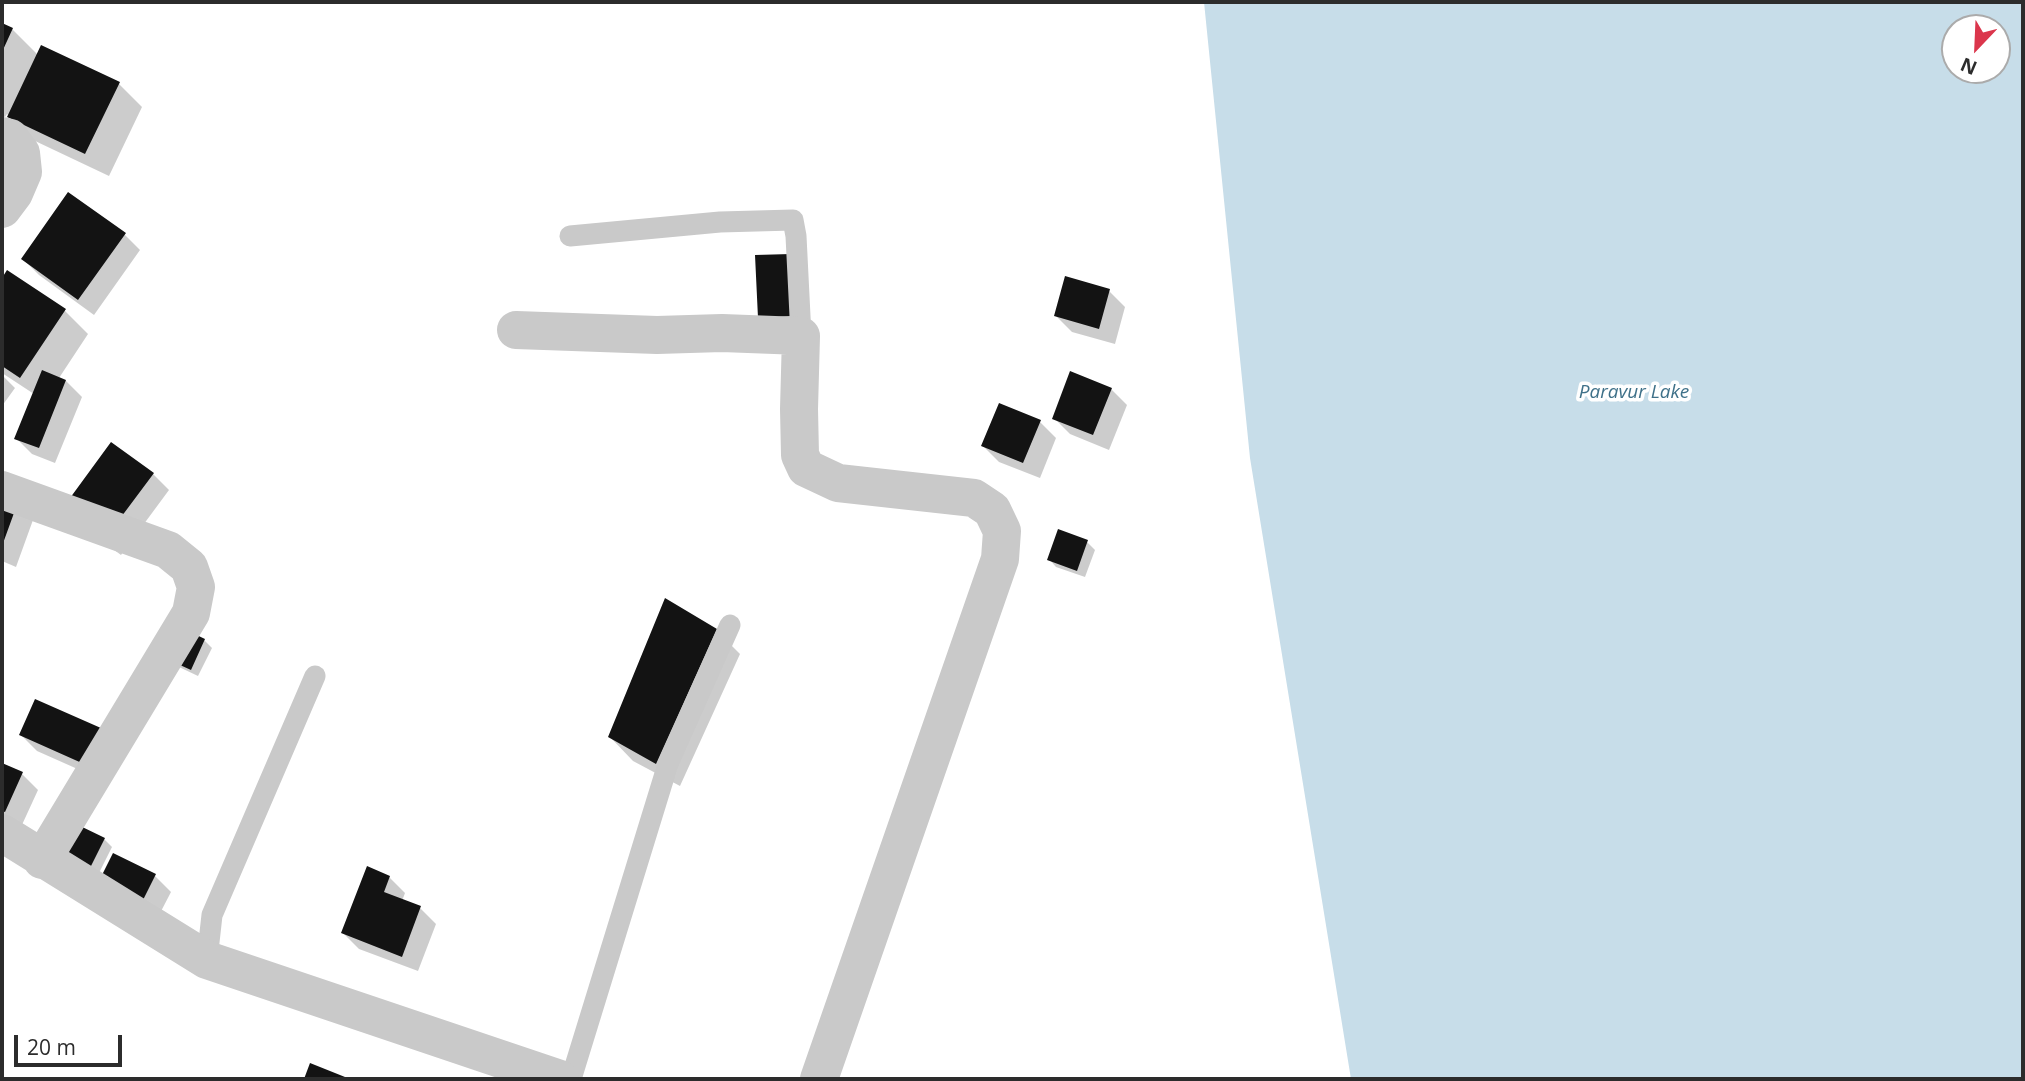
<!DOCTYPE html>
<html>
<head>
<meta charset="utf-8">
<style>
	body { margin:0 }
	#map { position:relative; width:2025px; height:1081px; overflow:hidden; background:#fff; font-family:"Open Sans",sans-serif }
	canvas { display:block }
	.frame { position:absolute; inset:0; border:4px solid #2c2c2c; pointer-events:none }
	.north { position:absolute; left:1941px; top:14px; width:70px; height:70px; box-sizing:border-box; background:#fff; border:2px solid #ababab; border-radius:50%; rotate:203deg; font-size:19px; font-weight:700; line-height:28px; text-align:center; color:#2c2c2c }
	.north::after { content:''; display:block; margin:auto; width:24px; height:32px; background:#db364c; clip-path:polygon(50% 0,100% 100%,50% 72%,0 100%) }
	.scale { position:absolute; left:14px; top:1035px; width:108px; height:32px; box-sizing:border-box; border:4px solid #2c2c2c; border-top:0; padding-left:9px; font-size:21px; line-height:24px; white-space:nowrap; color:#2c2c2c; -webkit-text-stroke:5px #fff; paint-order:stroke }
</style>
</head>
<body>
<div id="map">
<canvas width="2025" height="1081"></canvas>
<div class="frame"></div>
<div class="north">N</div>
<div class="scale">20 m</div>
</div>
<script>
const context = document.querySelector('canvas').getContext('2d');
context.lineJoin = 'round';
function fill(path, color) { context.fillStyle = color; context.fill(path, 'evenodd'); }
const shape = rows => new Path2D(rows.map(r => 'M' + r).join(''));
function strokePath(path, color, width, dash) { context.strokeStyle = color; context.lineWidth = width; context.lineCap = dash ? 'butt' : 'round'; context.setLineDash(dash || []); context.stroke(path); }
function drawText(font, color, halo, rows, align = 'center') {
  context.font = font + ' "Open Sans",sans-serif'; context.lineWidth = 7; context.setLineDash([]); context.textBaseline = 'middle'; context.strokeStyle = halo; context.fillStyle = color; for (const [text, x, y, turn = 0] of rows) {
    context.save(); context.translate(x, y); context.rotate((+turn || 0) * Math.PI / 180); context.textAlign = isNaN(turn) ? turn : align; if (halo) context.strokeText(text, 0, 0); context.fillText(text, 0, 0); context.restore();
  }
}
fill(shape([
	[1204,2,2023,2,2023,1079,1351,1079,1250,458],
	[1955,28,1997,28,1997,70,1955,70]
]), '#c7dde9');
fill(shape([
	[2,24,12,29,38,55,119,84,142,107,109,176,33,140,7,114,5,117,2,116],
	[124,234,140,250,94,315,39,275,23,259],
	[2,273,65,311,88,334,59,378,66,381,82,397,55,463,32,454,16,438,34,394,2,373],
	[1109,291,1125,307,1115,344,1072,332,1056,316],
	[2,375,15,388,2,406],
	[1111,389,1127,405,1109,450,1070,434,1054,418],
	[1040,422,1056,438,1040,478,999,462,983,446],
	[112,444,153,474,169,490,121,555,80,525],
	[2,498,33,520,16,567,2,561],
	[1059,531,1087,542,1095,550,1085,577,1056,567,1049,559],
	[716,630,740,654,680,786,633,761,610,737],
	[204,640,212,648,198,676,179,667],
	[36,701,109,783,37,751,21,735],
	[2,765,22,774,38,790,21,827,2,818],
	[104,839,112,847,95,881,66,867],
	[155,876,171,892,157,919,116,899],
	[389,877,405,893,402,901,420,908,436,924,418,971,359,949,343,933]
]), '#0003');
fill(shape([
	[2,23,13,28,2,52],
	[41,45,120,82,85,154,7,117],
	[68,192,126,233,78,300,21,259],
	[791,254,795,316,758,318,755,255],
	[7,270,66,309,20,378,2,366,2,278],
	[1065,276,1110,289,1099,329,1054,316],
	[42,370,66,380,39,448,14,439],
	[1070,371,1112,388,1093,435,1052,419],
	[999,403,1041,420,1023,463,981,446],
	[111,442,154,473,104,540,62,509],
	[2,496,18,502,2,546],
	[1058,529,1088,540,1077,571,1047,560],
	[665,598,717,629,656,764,608,737],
	[184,629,205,639,191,670,169,660],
	[35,699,110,732,93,768,19,735],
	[2,763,23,772,5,812,2,811],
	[74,823,105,838,87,874,56,859],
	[113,853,156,874,141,904,98,883],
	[367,866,390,876,384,892,421,906,402,957,341,933],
	[310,1063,350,1079,304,1079]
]), '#131313');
strokePath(shape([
	[570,236,720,222,793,220,796,236,801,336],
	[207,960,212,915,315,676],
	[571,1079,668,764,730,625]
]), '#c9c9c9', 21);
strokePath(shape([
	[2,136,10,138,21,153,23,172,14,193,2,209],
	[516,330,657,335,722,333,801,336,799,409,800,455,806,468,838,483,974,498,992,510,1002,531,1000,559,819,1079],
	[2,490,168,550,189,567,196,587,191,613,42,860],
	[2,833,207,960,560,1079]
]), '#c9c9c9', 38);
drawText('italic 19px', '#3f7189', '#fff', [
	["Paravur Lake",1634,393]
]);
</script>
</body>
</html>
